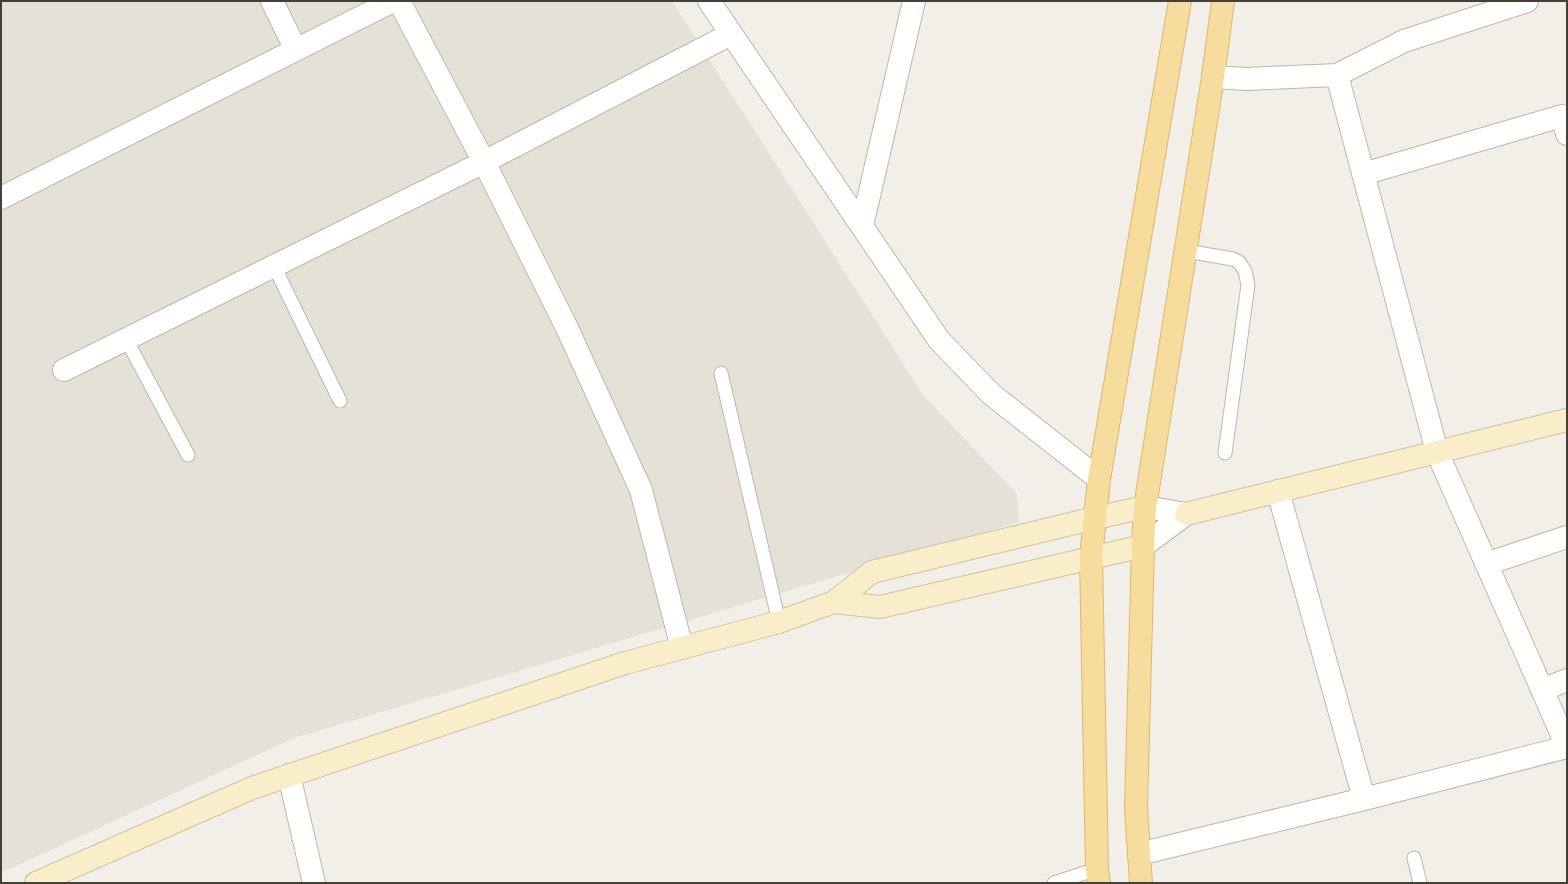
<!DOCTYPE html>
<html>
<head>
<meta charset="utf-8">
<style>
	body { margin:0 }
	#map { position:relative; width:1568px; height:884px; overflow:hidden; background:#f2efe8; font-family:Cabin,sans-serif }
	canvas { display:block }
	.frame { position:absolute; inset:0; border:2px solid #454037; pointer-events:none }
</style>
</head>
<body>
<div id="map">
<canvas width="1568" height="884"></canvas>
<div class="frame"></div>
</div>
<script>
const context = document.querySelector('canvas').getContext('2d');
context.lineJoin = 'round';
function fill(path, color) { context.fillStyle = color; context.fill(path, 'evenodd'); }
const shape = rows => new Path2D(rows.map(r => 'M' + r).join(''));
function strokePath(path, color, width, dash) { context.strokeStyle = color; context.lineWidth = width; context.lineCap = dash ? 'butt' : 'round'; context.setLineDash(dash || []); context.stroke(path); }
fill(shape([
	[1,1,672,1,923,395,1017,494,1019,522,294,738,1,873]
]), '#e6e1d6');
const service = shape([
	[1186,251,1233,259,1239,262,1245,271,1248,285,1225,453],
	[274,266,340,401],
	[126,339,188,455],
	[721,373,779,622],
	[1414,858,1420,883],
	[1054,883,1097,869]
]);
const minor = shape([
	[272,1,296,50],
	[399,1,484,162,567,328,641,490,682,648],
	[1337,75,1437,452,1567,746],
	[1213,77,1246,79,1337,75,1404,41,1527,1],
	[1363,174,1562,116,1567,134],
	[1,198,393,1],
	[862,226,914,1],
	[64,370,484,162,731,34],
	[1278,491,1364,799],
	[1486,564,1567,537],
	[1542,690,1567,680],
	[289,775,314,883],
	[1139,854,1364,799,1567,747]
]);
const tertiary = shape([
	[709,1,939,340,991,394,1099,479],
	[1145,507,1186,514],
	[1143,546,1186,514]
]);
const secondary = shape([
	[1186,514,1567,420],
	[834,602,880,607,1143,546],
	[36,883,252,788,625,663,779,622,834,602,872,572,1095,518,1145,507]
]);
const primary = shape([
	[1099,883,1097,869,1091,557,1099,479,1180,1],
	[1141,883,1136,808,1143,546,1145,507,1213,77,1223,1]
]);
strokePath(service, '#bdb7ab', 15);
strokePath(minor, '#bdb7ab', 24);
strokePath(tertiary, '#bdb7ab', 24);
strokePath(secondary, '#cfc19b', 24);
strokePath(primary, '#dab96e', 24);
strokePath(service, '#fff', 13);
strokePath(minor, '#fff', 22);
strokePath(tertiary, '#fff', 22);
strokePath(secondary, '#faeeca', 22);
strokePath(primary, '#f6dc9d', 22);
</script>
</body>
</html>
